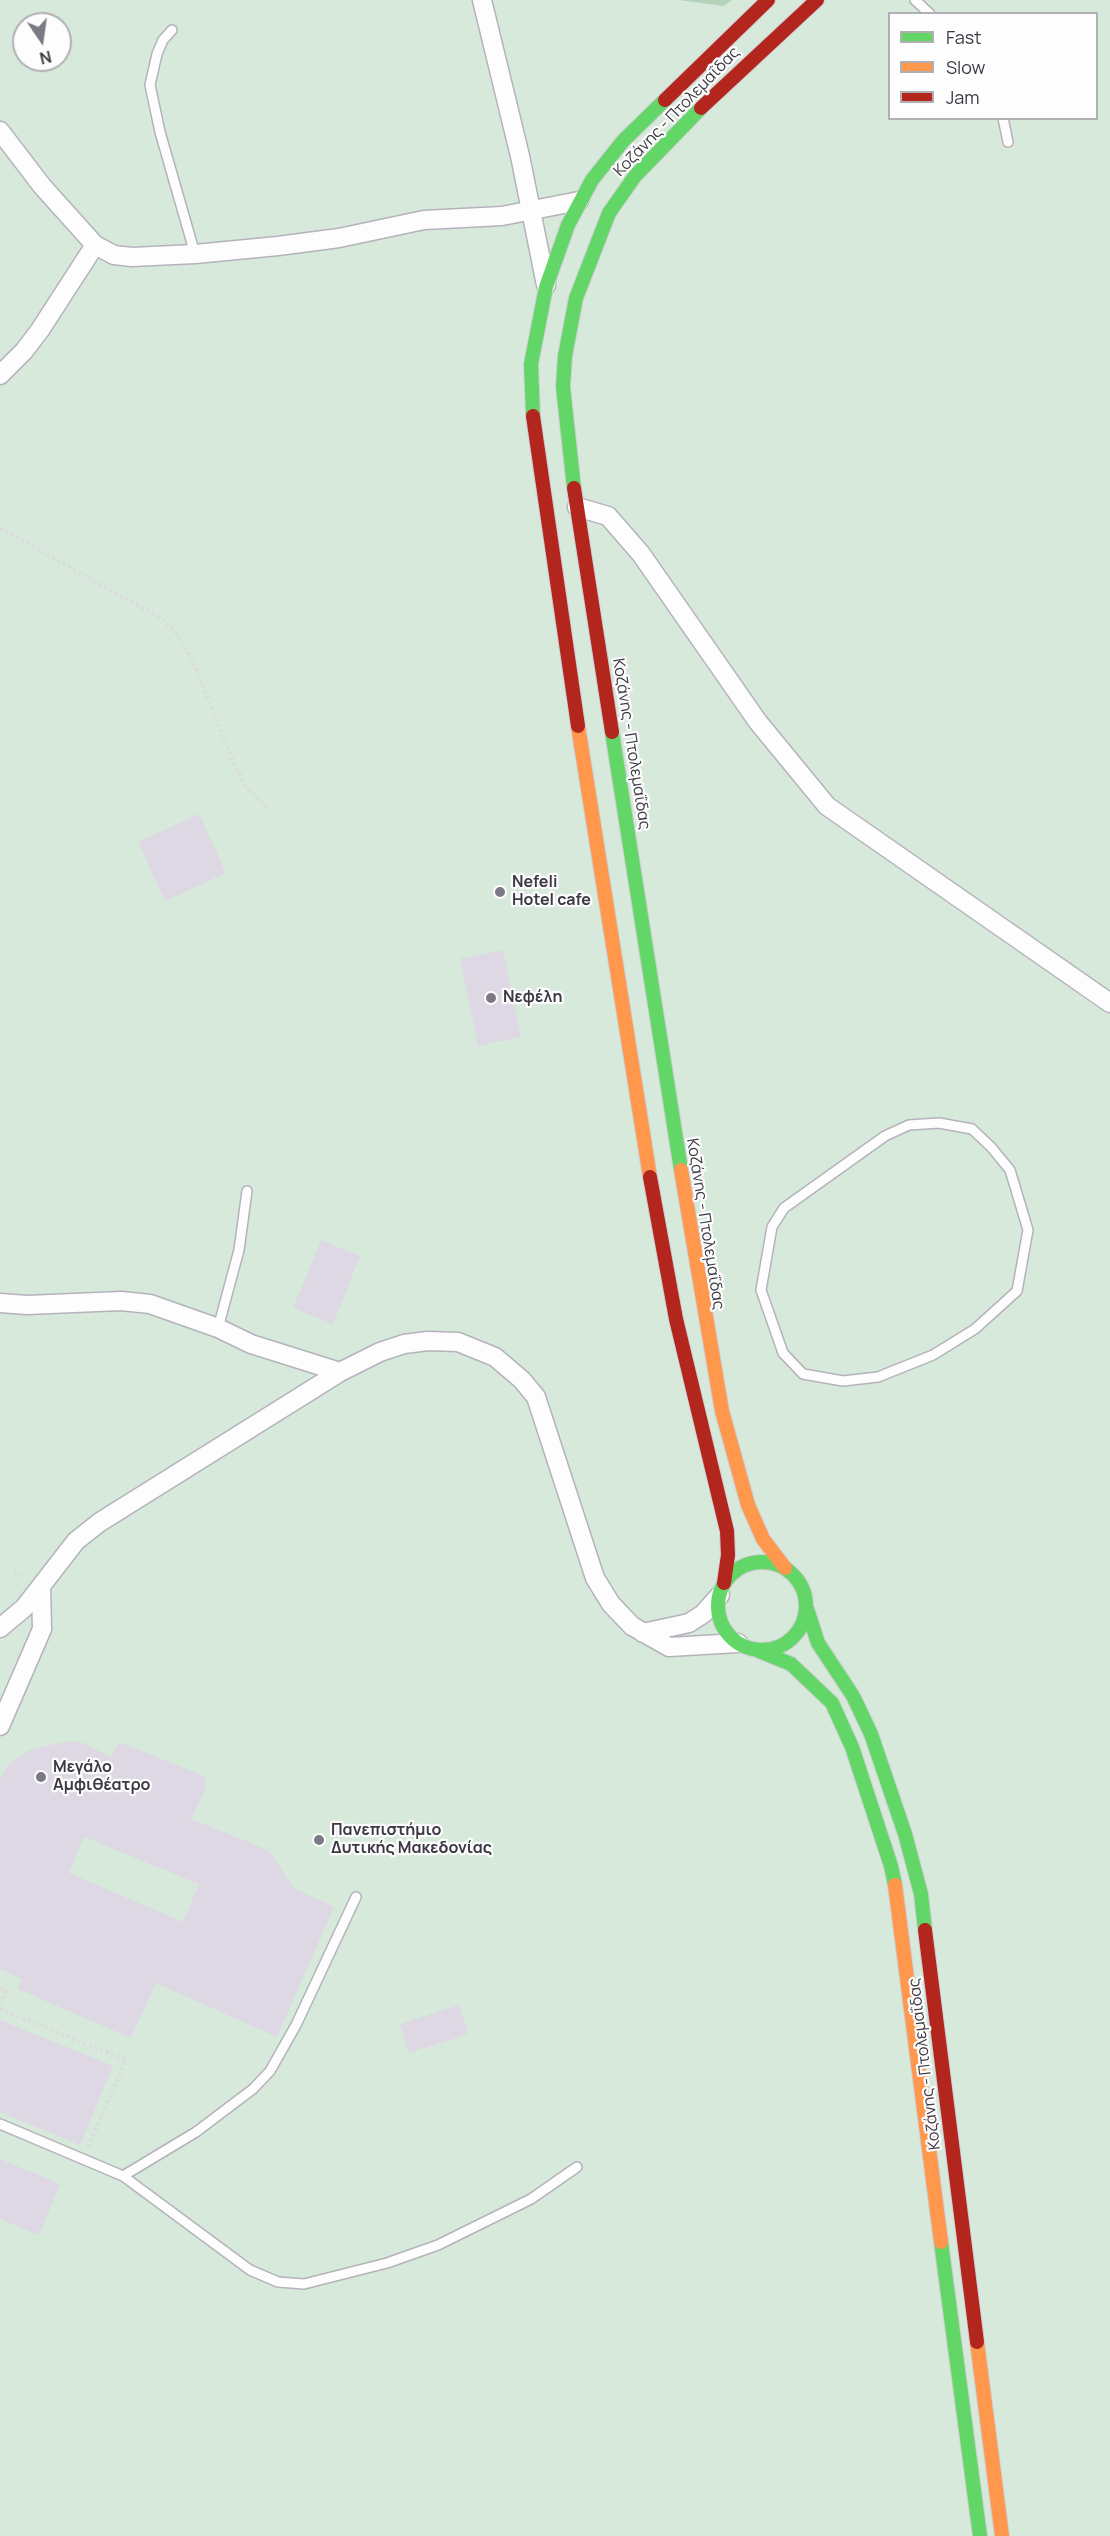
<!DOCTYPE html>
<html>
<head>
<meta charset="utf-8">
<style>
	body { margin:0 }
	#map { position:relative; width:1110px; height:2536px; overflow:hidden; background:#f3f0fa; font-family:Manrope,sans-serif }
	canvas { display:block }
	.legend { position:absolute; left:888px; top:12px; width:210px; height:108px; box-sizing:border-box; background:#fdfdfd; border:2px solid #b0afb3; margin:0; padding:8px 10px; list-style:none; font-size:18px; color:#3d3944 }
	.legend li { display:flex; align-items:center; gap:12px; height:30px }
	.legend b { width:30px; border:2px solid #b0afb3 }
	.north { position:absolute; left:12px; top:12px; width:60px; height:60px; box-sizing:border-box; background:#fdfdfd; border:2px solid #b0afb3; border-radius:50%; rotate:167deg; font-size:16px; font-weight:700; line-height:24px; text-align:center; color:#3d3944 }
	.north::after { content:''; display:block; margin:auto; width:21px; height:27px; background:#7d7984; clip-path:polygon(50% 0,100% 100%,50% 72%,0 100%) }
</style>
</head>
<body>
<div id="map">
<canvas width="1110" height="2536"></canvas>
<ul class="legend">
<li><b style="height:8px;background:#63d668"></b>Fast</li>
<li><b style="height:8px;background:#ff974d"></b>Slow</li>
<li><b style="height:8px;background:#b3261e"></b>Jam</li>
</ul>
<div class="north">N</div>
</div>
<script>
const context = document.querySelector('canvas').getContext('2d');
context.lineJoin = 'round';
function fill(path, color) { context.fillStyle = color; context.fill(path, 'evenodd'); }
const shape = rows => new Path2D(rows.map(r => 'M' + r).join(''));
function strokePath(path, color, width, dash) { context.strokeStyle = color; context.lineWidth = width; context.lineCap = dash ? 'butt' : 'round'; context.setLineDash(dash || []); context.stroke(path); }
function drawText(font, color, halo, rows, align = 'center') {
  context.font = font + ' Manrope,sans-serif'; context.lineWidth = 4.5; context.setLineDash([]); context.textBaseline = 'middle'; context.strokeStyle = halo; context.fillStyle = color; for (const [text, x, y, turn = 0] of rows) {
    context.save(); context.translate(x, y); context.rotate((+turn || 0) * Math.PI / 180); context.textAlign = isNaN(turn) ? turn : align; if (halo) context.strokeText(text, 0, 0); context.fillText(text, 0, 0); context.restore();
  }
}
fill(shape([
	[0,0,1110,0,1110,2536,0,2536],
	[890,14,1096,14,1096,118,890,118],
	[24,24,60,24,60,60,24,60]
]), '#d6e9db');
fill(shape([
	[679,0,732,0,724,6]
]), '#b5d2bb');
fill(shape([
	[199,814,226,873,165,901,138,842],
	[503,950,521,1037,478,1046,460,959],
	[321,1240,360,1256,333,1324,293,1308],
	[67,1741,83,1743,111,1757,119,1742,204,1776,206,1787,191,1819,268,1850,294,1888,334,1907,277,2037,156,1983,131,2038,18,1989,22,1979,0,1969,0,1778,10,1764,29,1750],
	[84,1837,199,1884,183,1922,69,1873],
	[459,2005,468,2034,409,2053,400,2024],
	[0,2020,113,2066,80,2145,0,2112],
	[0,2159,60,2184,39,2235,0,2219]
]), '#ddd8e4');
const lane = shape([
	[915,0,930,14],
	[172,30,163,40,157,54,150,85,160,132,195,254],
	[1003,118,1008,142],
	[939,1123,972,1129,991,1147,1010,1170,1028,1230,1017,1291,975,1329,933,1355,878,1377,843,1381,803,1374,783,1353,761,1290,772,1227,784,1208,885,1136,909,1125,939,1123],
	[218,1328,239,1250,247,1191],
	[0,2124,123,2176,250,2270,278,2282,304,2284,387,2263,438,2245,531,2199,577,2167],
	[123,2176,196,2132,253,2089,270,2071,296,2025,356,1897]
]);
const street = shape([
	[482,0,520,156,546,285],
	[0,131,42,186,95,245,114,255,132,257,195,254,278,246,339,238,424,220,502,216,579,201],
	[0,375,24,351,40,330,95,245],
	[577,507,608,516,641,554,758,722,827,806,1110,1003],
	[0,1303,27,1305,121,1301,150,1304,218,1328,251,1344,340,1372],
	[0,1628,24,1608,76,1541,100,1522,340,1372,380,1352,404,1344,428,1341,458,1342,495,1357,522,1380,536,1397,595,1578,611,1604,632,1626,669,1647,738,1643],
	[643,1633,689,1623,703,1614,720,1595],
	[0,1726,42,1629,41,1588]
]);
const fast = shape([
	[533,416,531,364,546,287,568,225,592,180,623,141,665,100],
	[574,488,563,387,565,356,576,298,609,213,635,176,701,108],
	[612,732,681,1170],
	'718 1606a44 44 0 1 1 88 0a44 44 0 1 1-88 0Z',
	[807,1609,818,1643,853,1696,871,1734,905,1834,921,1894,925,1930],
	[759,1651,791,1664,832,1703,852,1747,891,1866,895,1885],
	[941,2242,980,2536]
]);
const slow = shape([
	[578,726,650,1177],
	[681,1170,722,1411,748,1505,763,1539,785,1568],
	[895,1885,941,2242],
	[977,2342,1002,2536]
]);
const jam = shape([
	[665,100,768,0],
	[701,108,817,0],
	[533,416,578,726],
	[574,488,612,732],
	[650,1177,676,1319,727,1531,728,1555,724,1583],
	[925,1930,977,2342]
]);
strokePath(lane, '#b5b2bb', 12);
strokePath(street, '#b5b2bb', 21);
strokePath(fast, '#d0ced4', 16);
strokePath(slow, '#d0ced4', 16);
strokePath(jam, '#d0ced4', 16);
strokePath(shape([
	[0,528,160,618,175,631,193,662,234,763,246,787,270,811],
	[14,1572,24,1578],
	[0,1989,6,1991,0,2005],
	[0,2009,126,2060,88,2147]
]), '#dcdcde', 4, [3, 3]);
strokePath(lane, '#fdfdfe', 9);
strokePath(street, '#fdfdfe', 18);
strokePath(fast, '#63d668', 14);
strokePath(slow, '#ff974d', 14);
strokePath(jam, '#b3261e', 14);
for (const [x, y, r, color] of [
	[500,892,6,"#7d7984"],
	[491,998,6,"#7d7984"],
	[41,1777,6,"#7d7984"],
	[319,1840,6,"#7d7984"]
]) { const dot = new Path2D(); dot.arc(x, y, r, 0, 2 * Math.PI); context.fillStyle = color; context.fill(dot); strokePath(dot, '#fdfdfd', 2); }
drawText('16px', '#3d3944', '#fdfdfd', [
	["Κοζάνης - Πτολεμαΐδας",677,112,-46],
	["Κοζάνης - Πτολεμαΐδας",631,744,81],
	["Κοζάνης - Πτολεμαΐδας",705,1224,81],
	["Κοζάνης - Πτολεμαΐδας",925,2064,-97]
]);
drawText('bold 16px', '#3d3944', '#fdfdfd', [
	["Nefeli",512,883],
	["Hotel cafe",512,901],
	["Νεφέλη",503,998],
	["Μεγάλο",53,1768],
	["Αμφιθέατρο",53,1786],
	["Πανεπιστήμιο",331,1831],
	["Δυτικής Μακεδονίας",331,1849]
], 'left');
</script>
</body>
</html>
